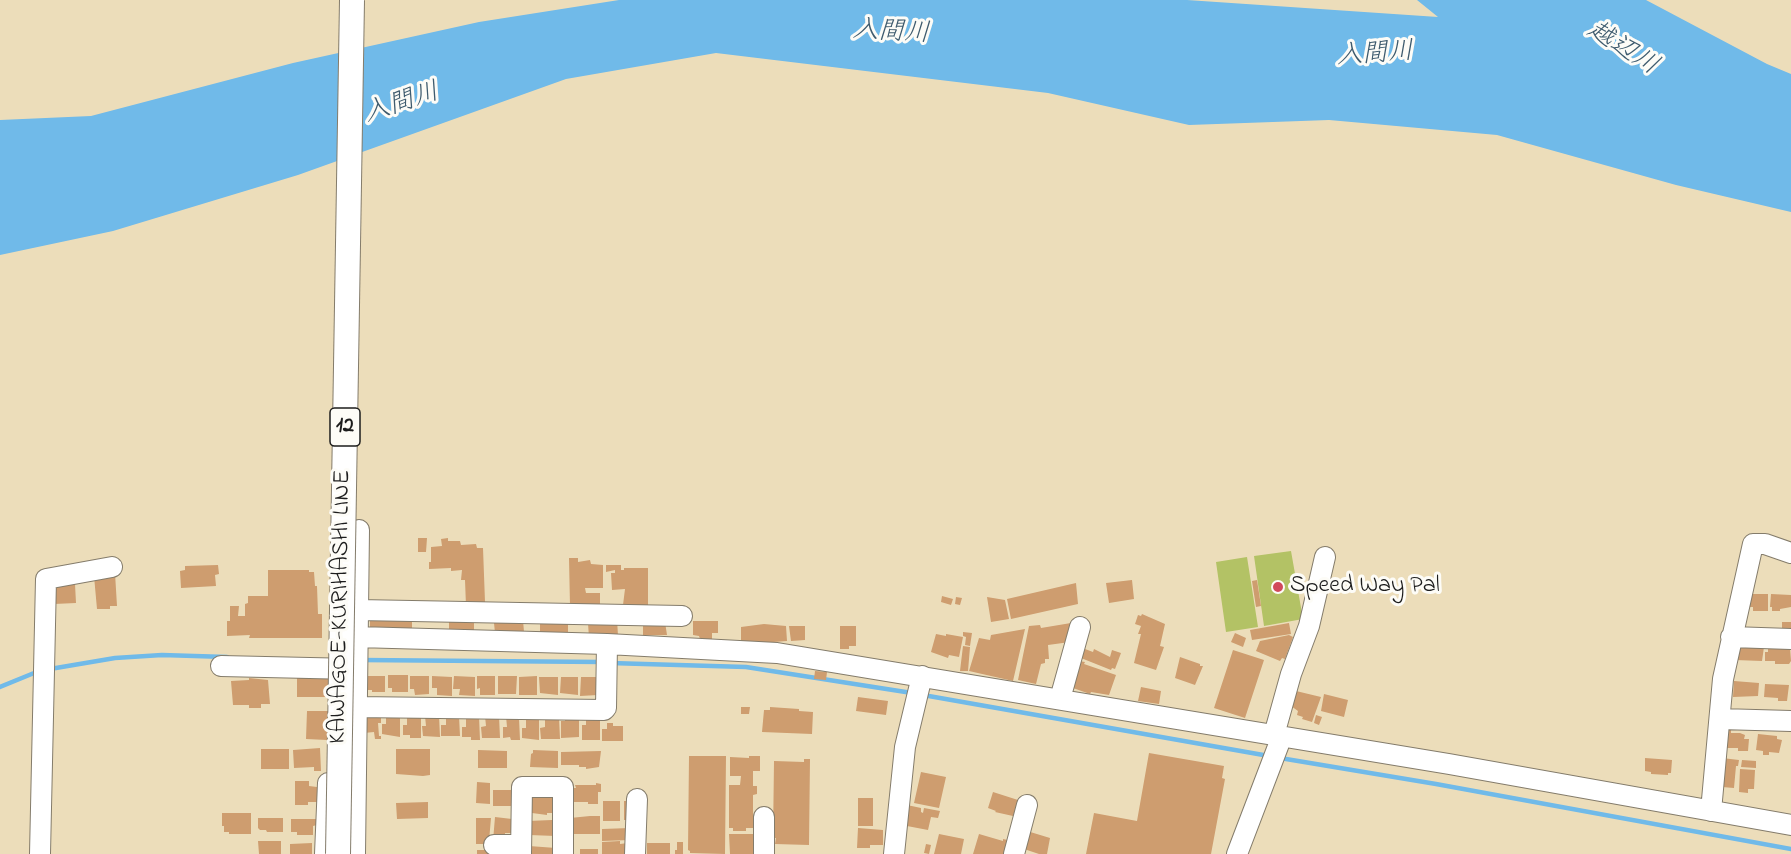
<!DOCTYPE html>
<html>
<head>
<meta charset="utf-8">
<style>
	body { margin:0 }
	canvas { display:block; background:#ecddba }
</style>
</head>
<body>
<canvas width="1791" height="854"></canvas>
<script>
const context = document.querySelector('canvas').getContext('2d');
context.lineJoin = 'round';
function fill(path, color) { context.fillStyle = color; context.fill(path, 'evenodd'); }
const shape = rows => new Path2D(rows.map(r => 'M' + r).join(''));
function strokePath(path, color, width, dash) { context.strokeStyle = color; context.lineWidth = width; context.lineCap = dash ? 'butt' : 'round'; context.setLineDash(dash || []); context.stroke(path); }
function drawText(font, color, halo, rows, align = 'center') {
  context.font = font + ' "Indie Flower","Klee One",sans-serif'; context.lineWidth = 6; context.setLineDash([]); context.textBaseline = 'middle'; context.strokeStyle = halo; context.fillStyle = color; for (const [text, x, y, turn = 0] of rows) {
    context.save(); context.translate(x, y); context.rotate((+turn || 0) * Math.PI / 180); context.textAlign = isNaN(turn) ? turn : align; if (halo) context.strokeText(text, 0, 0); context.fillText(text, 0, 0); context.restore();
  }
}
fill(shape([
	[1291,551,1303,619,1264,626,1254,556],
	[1247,557,1258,627,1226,632,1216,562]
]), '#b3c265');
fill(shape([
	[619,0,1187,0,1438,17,1417,0,1646,0,1767,64,1791,74,1791,212,1676,185,1497,135,1329,120,1189,125,1048,93,716,53,566,79,298,175,113,231,0,255,0,120,91,116,293,63,479,22]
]), '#70bae9');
strokePath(shape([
	[361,660,602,662],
	[610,663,746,667,912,693],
	[50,669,115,658,162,655,227,657],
	[0,687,39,671],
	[923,695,1269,756],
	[1280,758,1436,784,1791,849]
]), '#70bae9', 4.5);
fill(shape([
	[418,538,427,538,426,552,418,552],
	[448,538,448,541,460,541,461,545,476,544,477,548,483,548,485,602,483,602,483,606,466,606,465,580,461,580,462,570,451,571,451,568,429,569,429,562,431,562,431,547,442,546,441,539],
	[569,558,578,558,578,562,590,560,591,564,603,565,603,588,585,588,586,593,600,593,600,606,570,606],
	[218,565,219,574,215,575,216,586,181,588,180,571,185,570,185,566],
	[606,565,621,565,621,570,624,570,624,568,648,568,648,607,623,605,625,589,612,590,611,573,615,573,615,570,606,572],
	[268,570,309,570,309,572,314,572,315,586,317,586,318,614,322,614,322,638,249,638,250,635,227,636,227,621,230,621,230,606,239,606,238,616,245,616,245,604,248,603,248,596,268,596],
	[115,573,117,606,110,606,110,609,97,609,94,576],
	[1132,580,1134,599,1109,603,1106,583],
	[1257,580,1261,606,1256,607,1252,581],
	[1076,583,1078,604,1011,619,1007,599],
	[75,584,76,603,54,604,53,586],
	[1748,594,1768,594,1768,611,1753,611,1753,607,1748,607],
	[1771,594,1791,595,1791,607,1780,609,1780,611,1772,611,1772,607,1770,607],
	[942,596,953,599,951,605,941,602],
	[956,597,962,598,960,605,955,604],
	[987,597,1005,600,1009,619,991,622],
	[1142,614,1165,624,1160,646,1164,647,1156,670,1134,663,1141,634,1138,634,1141,626,1135,624,1138,615,1141,616],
	[370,616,412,617,412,629,370,632],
	[474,617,474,632,449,636,449,618],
	[497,618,523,620,524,632,495,633,494,623,498,623],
	[540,619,568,619,568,634,543,634,543,632,540,632],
	[617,619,618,636,589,638,588,623],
	[643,621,665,622,667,635,643,635],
	[693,621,718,621,718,633,712,633,712,639,700,639,699,636,693,635],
	[1782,622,1791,622,1791,632,1782,632],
	[1071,623,1072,636,1070,642,1048,645,1049,659,1045,659,1045,663,1041,664,1036,684,1018,680,1029,626,1040,625,1041,628],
	[1289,623,1291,634,1252,640,1250,630],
	[764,624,786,626,787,641,760,643,760,642,741,642,741,627],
	[789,626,805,626,805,640,791,641],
	[840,626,856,626,856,646,849,646,849,649,840,649],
	[1025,629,1013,681,969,671,979,638,990,640,991,635],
	[963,632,972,633,970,646,965,645,966,637,963,636],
	[1235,633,1246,638,1243,647,1231,642],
	[936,634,946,636,946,634,963,637,959,657,949,655,948,658,931,652],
	[1289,635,1293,637,1285,659,1282,658,1280,661,1256,651,1260,641],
	[963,646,970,647,968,671,960,671],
	[1738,647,1764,647,1762,661,1735,660],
	[1768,647,1790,648,1791,661,1789,664,1775,664,1775,661,1765,661,1765,652,1768,652],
	[1085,649,1093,652,1094,649,1110,657,1112,650,1121,653,1115,669,1112,668,1111,670,1081,658],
	[1233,650,1264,660,1245,718,1214,708],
	[1180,657,1200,664,1200,666,1203,666,1195,685,1175,678],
	[1079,661,1085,662,1084,664,1116,675,1109,695,1091,692,1090,694,1073,688],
	[815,671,827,672,826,680,814,679],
	[297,675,328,676,328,697,297,697],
	[388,675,408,675,408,692,392,692,392,688,388,688],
	[363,676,385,676,385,692,372,692,372,690,366,690],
	[410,676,429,676,429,694,415,695,414,689,410,689],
	[432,676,452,677,452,696,437,695,437,688,432,688],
	[454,676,475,677,475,696,459,695,460,689,453,689],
	[477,676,495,676,495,695,480,695,480,688,477,689],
	[498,676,517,676,516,694,498,694],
	[537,676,537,695,519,695,519,677],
	[539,677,558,677,558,695,540,693],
	[561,677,578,677,578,695,560,693],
	[581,677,600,677,598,695,580,696],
	[249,678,268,680,270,704,261,704,261,708,249,708,249,705,233,705,231,681,249,680],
	[1734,681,1759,683,1758,696,1733,697],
	[1765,684,1789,685,1787,701,1778,701,1778,698,1764,697],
	[1141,687,1161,691,1159,704,1138,701],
	[1296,691,1321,697,1312,722,1302,719,1303,717,1297,715,1298,711,1291,706],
	[1324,694,1348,700,1344,717,1321,711],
	[858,697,888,701,886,715,856,711],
	[741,707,750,707,749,714,741,714],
	[770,707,799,709,799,711,813,712,812,734,762,732,764,710,770,710],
	[307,711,328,711,327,740,306,739],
	[386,715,400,716,400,737,382,734,382,724,386,724],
	[439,715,440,737,423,736,422,726,426,726,425,716],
	[446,715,459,716,460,736,441,736,441,725,446,725],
	[466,715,479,716,480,740,471,740,471,737,462,737,462,727,466,727],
	[1316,715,1322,717,1319,725,1314,723],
	[407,716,421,718,421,738,410,738,410,735,403,735,403,725,407,725],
	[485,716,499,716,500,738,482,738,481,727,486,726],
	[506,716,519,718,520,740,511,740,510,737,503,738,503,727,507,727],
	[364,717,381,717,381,723,378,723,379,736,381,736,381,739,375,739,374,732,364,733],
	[526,717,539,717,539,740,522,738,522,728,526,728],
	[545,717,559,717,560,739,541,739,540,728,545,727],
	[565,718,579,718,579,737,561,738,561,721,565,721],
	[586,720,600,720,600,740,582,740,582,725,586,725],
	[607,723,613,723,613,726,623,726,623,741,602,741,602,729,607,729],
	[1726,729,1731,729,1731,733,1740,733,1745,735,1744,739,1749,739,1748,751,1738,751,1738,748,1725,748],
	[1758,734,1777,736,1777,739,1782,740,1779,753,1769,752,1769,755,1763,755,1763,751,1756,750],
	[320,748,321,771,314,771,314,767,294,768,293,750],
	[261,749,289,749,289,769,261,769],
	[396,749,430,749,430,775,423,776,396,774],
	[478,750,507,751,507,768,478,768],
	[533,750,558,751,558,768,530,767,531,754,533,753],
	[601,751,599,767,586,769,586,767,579,767,579,765,561,765,561,752],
	[1149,753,1224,766,1222,778,1225,779,1211,854,1086,854,1094,813,1137,821],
	[689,756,726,756,725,854,690,853,690,851,688,850],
	[749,756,760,756,760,771,753,771,753,786,757,786,757,794,753,795,753,828,746,828,746,831,733,831,733,828,729,828,729,785,740,785,741,776,730,776,730,757,749,758],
	[1645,758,1672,760,1671,773,1668,773,1668,775,1651,774,1651,772,1645,771],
	[1722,758,1739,760,1738,766,1736,766,1734,788,1722,787],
	[804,759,810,759,809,845,775,844,776,838,773,838,774,761,804,762],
	[1742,760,1756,761,1756,768,1741,767],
	[1740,769,1755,770,1754,789,1748,789,1748,793,1739,792],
	[921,772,946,777,939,808,914,803],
	[295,781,309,781,309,786,317,787,317,802,308,802,308,805,295,805],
	[477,782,490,783,490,804,476,803],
	[596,783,601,784,601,792,598,792,598,804,588,804,588,802,571,802,571,788,576,788,575,785,596,785],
	[493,790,515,790,513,806,493,806],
	[993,792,1018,800,1013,816,995,812,996,811,988,808],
	[532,795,555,795,556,813,547,813,547,815,532,813],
	[858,798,873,798,873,826,858,826],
	[603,801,620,801,620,821,603,821],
	[624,801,629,801,632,820,624,820],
	[428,802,428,818,397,819,396,803],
	[907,805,921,808,921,812,923,813,924,808,940,811,938,818,931,817,928,830,907,826,908,822,904,821],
	[222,813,251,813,251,834,229,834,229,832,224,832,224,826,222,826],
	[590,816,600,816,600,834,573,834,573,823,570,823,570,818],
	[495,817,512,819,513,833,505,833,505,841,493,841],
	[258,818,283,818,283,832,267,832,266,830,260,830,258,828],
	[476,818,491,818,489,841,484,841,484,844,476,844],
	[291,819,317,819,317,825,313,826,313,835,297,835,297,832,291,832],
	[552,820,552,822,556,822,556,836,529,835,528,821],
	[630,828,630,840,602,841,602,829],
	[858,828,883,830,883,845,870,845,870,848,857,848],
	[1027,831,1050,838,1047,854,1039,854,1021,848],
	[729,834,757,834,757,846,753,846,754,854,730,854],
	[939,834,964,839,961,854,934,854],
	[979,834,1003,841,1003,839,1012,841,1007,854,973,854],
	[258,841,281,841,281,854,259,854],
	[620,841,620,844,628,843,629,854,602,854,602,842],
	[677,842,683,842,683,854,675,854,675,850,677,850],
	[312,843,312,854,290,854,290,844],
	[647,843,670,843,670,854,647,854],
	[926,844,931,845,929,854,924,853],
	[529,846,556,848,557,854,526,854],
	[580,849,598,849,598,854,580,854],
	[477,850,500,850,500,854,477,854]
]), '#ce9d6f');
const minor = shape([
	[358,610,682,616],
	[357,637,607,644,777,653,1449,764,1791,825],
	[1731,637,1791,639],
	[221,666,354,669],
	[1060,699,1080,627],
	[356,707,604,710,606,708,607,644],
	[1720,719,1791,721],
	[1274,735,1291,674,1309,626,1325,557],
	[1711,811,1723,679,1753,544,1765,544,1791,553],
	[494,845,521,845],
	[40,854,46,579,112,567],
	[325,854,328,783],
	[355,854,359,530],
	[521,854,522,787,563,787,563,854],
	[635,854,637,799],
	[764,854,764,817],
	[894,854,905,747,922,676],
	[1014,854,1027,805],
	[1237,854,1282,736]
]);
strokePath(minor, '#847c6b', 22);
strokePath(minor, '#fff', 20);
const majorBridge = shape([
	[338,854,352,0]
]);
strokePath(majorBridge, '#847c6b', 26, []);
strokePath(majorBridge, '#fff', 24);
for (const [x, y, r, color] of [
	[1278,587,6,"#d1495b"]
]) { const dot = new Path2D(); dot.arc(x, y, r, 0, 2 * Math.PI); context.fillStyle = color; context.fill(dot); strokePath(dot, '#fdfcf7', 2); }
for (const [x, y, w] of [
	[345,427,30]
]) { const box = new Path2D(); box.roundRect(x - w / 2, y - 19, w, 38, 4.5); context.fillStyle = '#fdfcf7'; context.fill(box); strokePath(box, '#1c1c1c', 1.5); }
drawText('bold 22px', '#1c1c1c', null, [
	["12",345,427]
]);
drawText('24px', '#1c1c1c', '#fdfcf7', [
	["Speed Way Pal",1290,587]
], 'left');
drawText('24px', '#1c1c1c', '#fdfcf7', [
	["KAWAGOE-KURIHASHI LINE",342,607,-89]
]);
drawText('italic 26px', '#3e5b6e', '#fdfcf7', [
	["入間川",891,34,3],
	["越辺川",1622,50,32],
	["入間川",1375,56,-4],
	["入間川",402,105,-18]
]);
</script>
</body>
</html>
